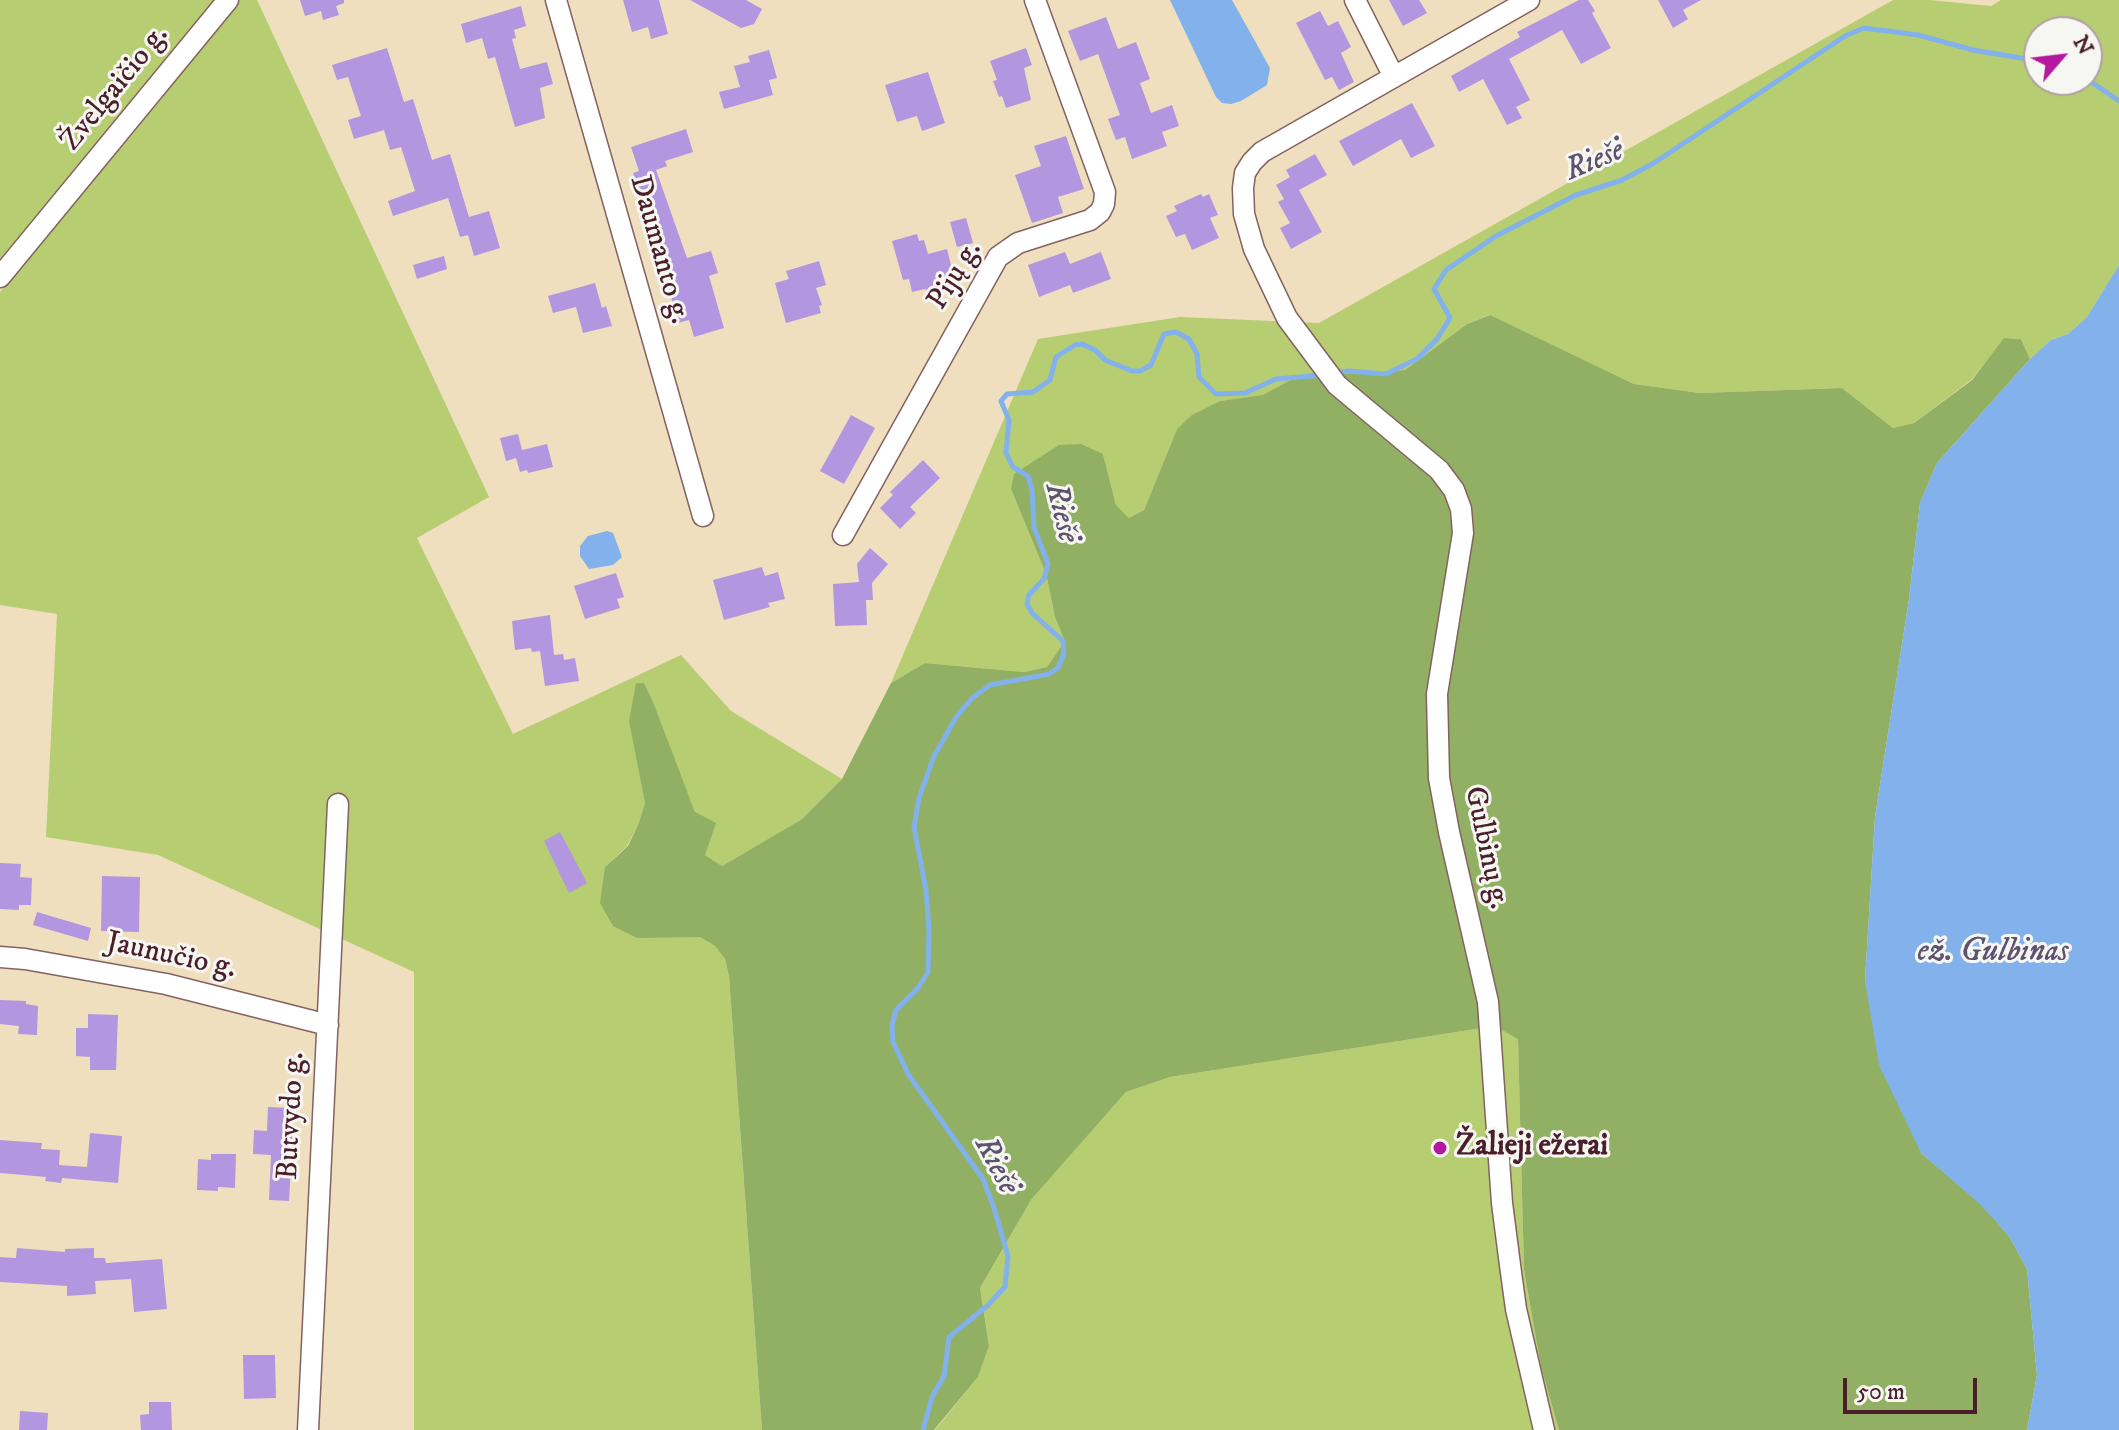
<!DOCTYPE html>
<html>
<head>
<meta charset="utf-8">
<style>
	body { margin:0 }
	#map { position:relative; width:2119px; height:1430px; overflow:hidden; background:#efdfbf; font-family:"IM FELL DW Pica",serif }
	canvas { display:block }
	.north { position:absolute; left:2023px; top:16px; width:80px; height:80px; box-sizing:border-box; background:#f6f6f2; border:2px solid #b1a0a2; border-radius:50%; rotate:62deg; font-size:22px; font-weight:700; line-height:32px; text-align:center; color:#4a1f2b }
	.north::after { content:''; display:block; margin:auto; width:28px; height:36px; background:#b5179e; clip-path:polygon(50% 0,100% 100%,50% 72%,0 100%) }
	.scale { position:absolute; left:1843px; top:1378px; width:134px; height:36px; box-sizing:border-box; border:4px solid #4a1f2b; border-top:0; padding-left:10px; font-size:24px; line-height:28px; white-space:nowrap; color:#4a1f2b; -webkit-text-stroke:6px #f6f6f2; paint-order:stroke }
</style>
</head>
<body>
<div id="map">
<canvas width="2119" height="1430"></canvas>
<div class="north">N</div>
<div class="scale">50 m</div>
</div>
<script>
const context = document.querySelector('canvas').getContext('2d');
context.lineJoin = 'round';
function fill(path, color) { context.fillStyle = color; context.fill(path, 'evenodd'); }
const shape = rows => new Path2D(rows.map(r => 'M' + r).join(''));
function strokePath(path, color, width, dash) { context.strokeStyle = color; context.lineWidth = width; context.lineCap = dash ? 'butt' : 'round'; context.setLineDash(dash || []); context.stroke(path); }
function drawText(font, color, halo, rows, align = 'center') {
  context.font = font + ' "IM FELL DW Pica",serif'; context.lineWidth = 6; context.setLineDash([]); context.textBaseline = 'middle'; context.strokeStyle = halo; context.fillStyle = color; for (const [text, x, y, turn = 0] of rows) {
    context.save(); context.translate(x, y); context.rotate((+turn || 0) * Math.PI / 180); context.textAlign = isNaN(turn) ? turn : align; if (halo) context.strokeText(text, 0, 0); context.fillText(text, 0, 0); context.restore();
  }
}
fill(shape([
	[0,0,216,0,0,263],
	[239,0,257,0,489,497,417,538,513,734,681,655,731,711,842,779,802,819,722,866,705,855,695,812,644,683,639,769,645,803,638,825,627,846,605,867,673,937,700,937,715,946,725,959,729,976,762,1430,414,1430,414,972,158,855,46,837,57,614,0,605,0,292,140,125],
	[1893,0,1929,0,1991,6,2001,0,2119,0,2119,265,2087,317,2068,334,2051,340,2030,359,2021,339,2005,338,1972,379,1914,423,1893,428,1842,388,1700,393,1634,384,1489,315,1467,324,1405,370,1296,377,1263,396,1220,401,1177,429,1144,510,1129,518,1116,505,1103,454,1011,489,1046,574,1055,617,1066,641,1047,667,1024,672,925,663,891,683,1038,339,1180,317,1319,323],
	[2039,32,2087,32,2087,80,2039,80],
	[1495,1026,1518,1038,1524,1270,1541,1367,1559,1430,935,1430,978,1377,989,1346,980,1288,1031,1200,1126,1092,1170,1077]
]), '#b7cd72');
fill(shape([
	[1490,315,1634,384,1700,393,1842,388,1893,428,1914,423,1972,380,2004,338,2021,339,2030,359,1937,463,1920,503,1909,599,1875,817,1865,981,1921,1153,1981,1204,2009,1236,2027,1269,2037,1375,2027,1430,1559,1430,1541,1367,1524,1270,1518,1039,1495,1026,1170,1077,1126,1092,1031,1200,980,1288,989,1346,978,1377,934,1430,762,1430,729,976,725,959,715,946,700,937,637,938,613,926,600,903,605,867,628,846,638,825,645,803,629,721,636,683,644,683,653,702,695,812,716,823,705,855,722,866,802,819,842,779,891,683,925,663,1024,672,1047,667,1065,641,1055,617,1046,574,1011,489,1014,474,1059,445,1081,444,1103,454,1116,505,1129,518,1144,510,1177,429,1192,415,1220,401,1263,395,1296,377,1405,370,1467,324]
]), '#91b064');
fill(shape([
	[1170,0,1232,0,1270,68,1267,85,1241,101,1231,104,1222,103,1216,97],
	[2119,265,2119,1430,2027,1430,2037,1375,2027,1269,2009,1236,1981,1205,1921,1153,1879,1065,1865,981,1875,817,1909,599,1920,503,1937,463,2030,359,2051,340,2068,334,2087,317],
	[607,531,613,533,622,557,613,565,589,569,580,556,580,546,588,536]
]), '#82b1ec');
strokePath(shape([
	[2087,79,2119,101],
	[1334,373,1348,371,1386,374,1417,359,1437,339,1450,318,1434,289,1446,270,1496,236,1576,195,1622,180,1654,163,1845,36,1864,28,1918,35,1973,50,2039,61],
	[923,1430,932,1397,944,1376,949,1337,987,1306,1005,1287,1008,1256,994,1208,983,1179,908,1074,893,1042,892,1025,896,1010,918,988,928,972,929,930,926,890,914,827,919,798,934,756,957,716,972,698,990,685,1049,674,1058,668,1064,653,1063,641,1032,613,1027,604,1029,595,1044,579,1048,564,1034,527,1032,490,1028,476,1013,467,1006,453,1009,420,1001,401,1007,394,1033,392,1050,380,1056,357,1075,345,1082,344,1095,350,1105,360,1132,371,1140,371,1151,365,1164,334,1176,332,1189,339,1197,354,1199,377,1216,394,1245,393,1276,379,1324,375]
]), '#82b1ec', 5);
fill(shape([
	[300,0,344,0,344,3,336,6,339,15,323,20,321,11,305,16],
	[623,0,659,0,668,34,651,39,648,27,632,32],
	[690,0,746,0,762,9,754,24,741,28],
	[1389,0,1419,0,1427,13,1403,26],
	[1579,0,1588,0,1595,11,1592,13,1611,48,1581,64,1562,30,1509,59,1530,100,1516,107,1522,118,1507,125,1483,79,1459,92,1451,76,1520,37,1517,32],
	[1658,0,1701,0,1683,10,1688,19,1673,28],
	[521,6,526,26,514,30,516,38,512,39,520,69,547,62,553,84,540,88,545,118,515,127,495,57,488,59,482,38,466,43,461,24],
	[1320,11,1328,26,1338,21,1351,47,1341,53,1354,82,1339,90,1332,77,1325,80,1296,23],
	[1106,17,1118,49,1136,42,1150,79,1140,83,1151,113,1172,105,1179,126,1162,132,1167,146,1132,159,1125,137,1116,140,1108,119,1120,115,1098,54,1080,61,1068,31],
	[387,48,404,102,413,99,432,160,450,154,469,217,489,211,500,248,474,256,468,235,460,237,448,198,393,216,388,201,415,191,401,147,390,150,384,130,354,139,348,120,361,116,348,77,337,80,332,65],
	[1026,48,1032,65,1024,68,1031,100,1006,108,1002,96,999,97,993,81,997,80,990,61],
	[769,50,777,78,769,80,773,95,724,109,719,92,740,87,734,66,750,62,748,56],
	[928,72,945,123,922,131,917,116,897,122,885,85],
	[1412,103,1435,146,1411,158,1401,139,1353,166,1339,141],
	[686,129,693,152,665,161,667,166,656,170,687,258,711,251,718,273,709,276,724,328,694,337,689,320,674,324,669,308,674,307,662,265,668,263,651,204,644,206,633,173,639,171,631,147],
	[1066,136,1084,189,1058,197,1063,213,1032,223,1015,175,1041,166,1034,146],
	[1315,154,1327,175,1299,190,1322,232,1291,249,1280,228,1290,223,1278,202,1284,199,1276,185,1290,177,1286,170],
	[1201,194,1203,197,1209,194,1218,215,1210,218,1219,238,1192,250,1185,234,1176,237,1166,216,1177,211,1174,206],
	[966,218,973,243,957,247,950,222],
	[917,234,919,241,924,240,928,254,947,249,955,281,941,284,938,290,930,292,925,289,912,292,909,279,903,280,892,241],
	[1065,252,1070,264,1101,252,1111,279,1073,293,1070,285,1039,297,1028,265],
	[444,256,447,269,417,279,413,265],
	[819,261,826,285,816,288,822,305,819,306,821,313,786,323,775,283,789,279,786,271],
	[595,283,602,308,606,306,612,326,583,333,576,307,553,313,548,296],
	[851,415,875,428,844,484,820,471],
	[518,434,522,450,547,444,553,467,528,473,527,470,520,472,516,458,506,461,500,438],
	[923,460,940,478,910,507,916,513,900,529,880,508,893,495,890,492],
	[870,548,888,564,872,583,873,600,866,600,867,625,835,626,833,584,859,582,857,564],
	[762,567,765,576,778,572,785,599,768,603,770,607,724,620,713,580],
	[616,573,624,597,617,599,620,608,585,619,574,586],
	[550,615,554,655,563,654,564,660,575,658,579,681,545,686,540,651,532,652,531,648,515,650,512,621],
	[560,832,587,883,569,893,544,841],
	[0,863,21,864,20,877,32,878,31,905,19,905,19,910,0,909],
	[102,876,140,877,139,932,101,931],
	[37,912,91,928,88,941,33,925],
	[0,1000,26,1001,26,1004,38,1006,37,1035,18,1034,19,1026,0,1024],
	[88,1014,118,1015,116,1070,90,1070,90,1057,76,1056,76,1028,88,1028],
	[268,1107,291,1108,290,1132,293,1132,289,1201,269,1200,271,1155,253,1154,254,1130,267,1131],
	[90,1133,122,1136,118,1183,62,1178,61,1183,45,1181,46,1177,0,1173,0,1140,42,1143,41,1149,60,1150,59,1165,87,1167],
	[211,1154,236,1154,235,1188,218,1187,218,1191,197,1190,198,1159,211,1160],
	[17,1248,65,1252,65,1249,94,1248,94,1258,105,1258,106,1263,162,1259,167,1309,134,1312,131,1279,95,1281,96,1294,67,1296,67,1286,0,1282,0,1257,16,1258],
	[243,1355,275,1355,276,1398,244,1399],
	[149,1402,171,1402,172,1430,141,1430,140,1415,149,1414],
	[20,1411,48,1413,47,1430,19,1430]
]), '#b396e0');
const street = shape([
	[556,0,703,516],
	[1355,0,1394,77],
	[1529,0,1262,152,1252,162,1245,173,1243,188,1244,214,1254,249,1287,318,1337,385,1439,470,1454,490,1461,509,1463,533,1437,694,1439,778,1449,832,1488,1002,1502,1203,1510,1265,1516,1309,1544,1430],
	[0,277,228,0],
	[843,535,998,257,1018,243,1090,220,1100,212,1104,204,1105,192,1035,0],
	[0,957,25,959,166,984,328,1025],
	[308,1430,338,804]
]);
strokePath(street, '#84625f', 23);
strokePath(street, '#fff', 20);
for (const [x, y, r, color] of [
	[1440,1148,8,"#b5179e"]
]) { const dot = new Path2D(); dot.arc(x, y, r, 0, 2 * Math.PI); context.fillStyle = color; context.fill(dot); strokePath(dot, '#f6f6f2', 3); }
drawText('30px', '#4a1f2b', '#f6f6f2', [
	["Žvelgaičio g.",116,89,-51],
	["Daumanto g.",658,250,74],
	["Pijų g.",956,276,-58],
	["Gulbinų g.",1485,848,78],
	["Jaunučio g.",171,957,12],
	["Butvydo g.",293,1116,-87]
]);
drawText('bold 30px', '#4a1f2b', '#f6f6f2', [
	["Žalieji ežerai",1456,1148]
], 'left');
drawText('italic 32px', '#5e526f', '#f6f6f2', [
	["Riešė",1595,162,-23],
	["Riešė",1060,513,76],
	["ež. Gulbinas",1993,953],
	["Riešė",995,1166,62]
]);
</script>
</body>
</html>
